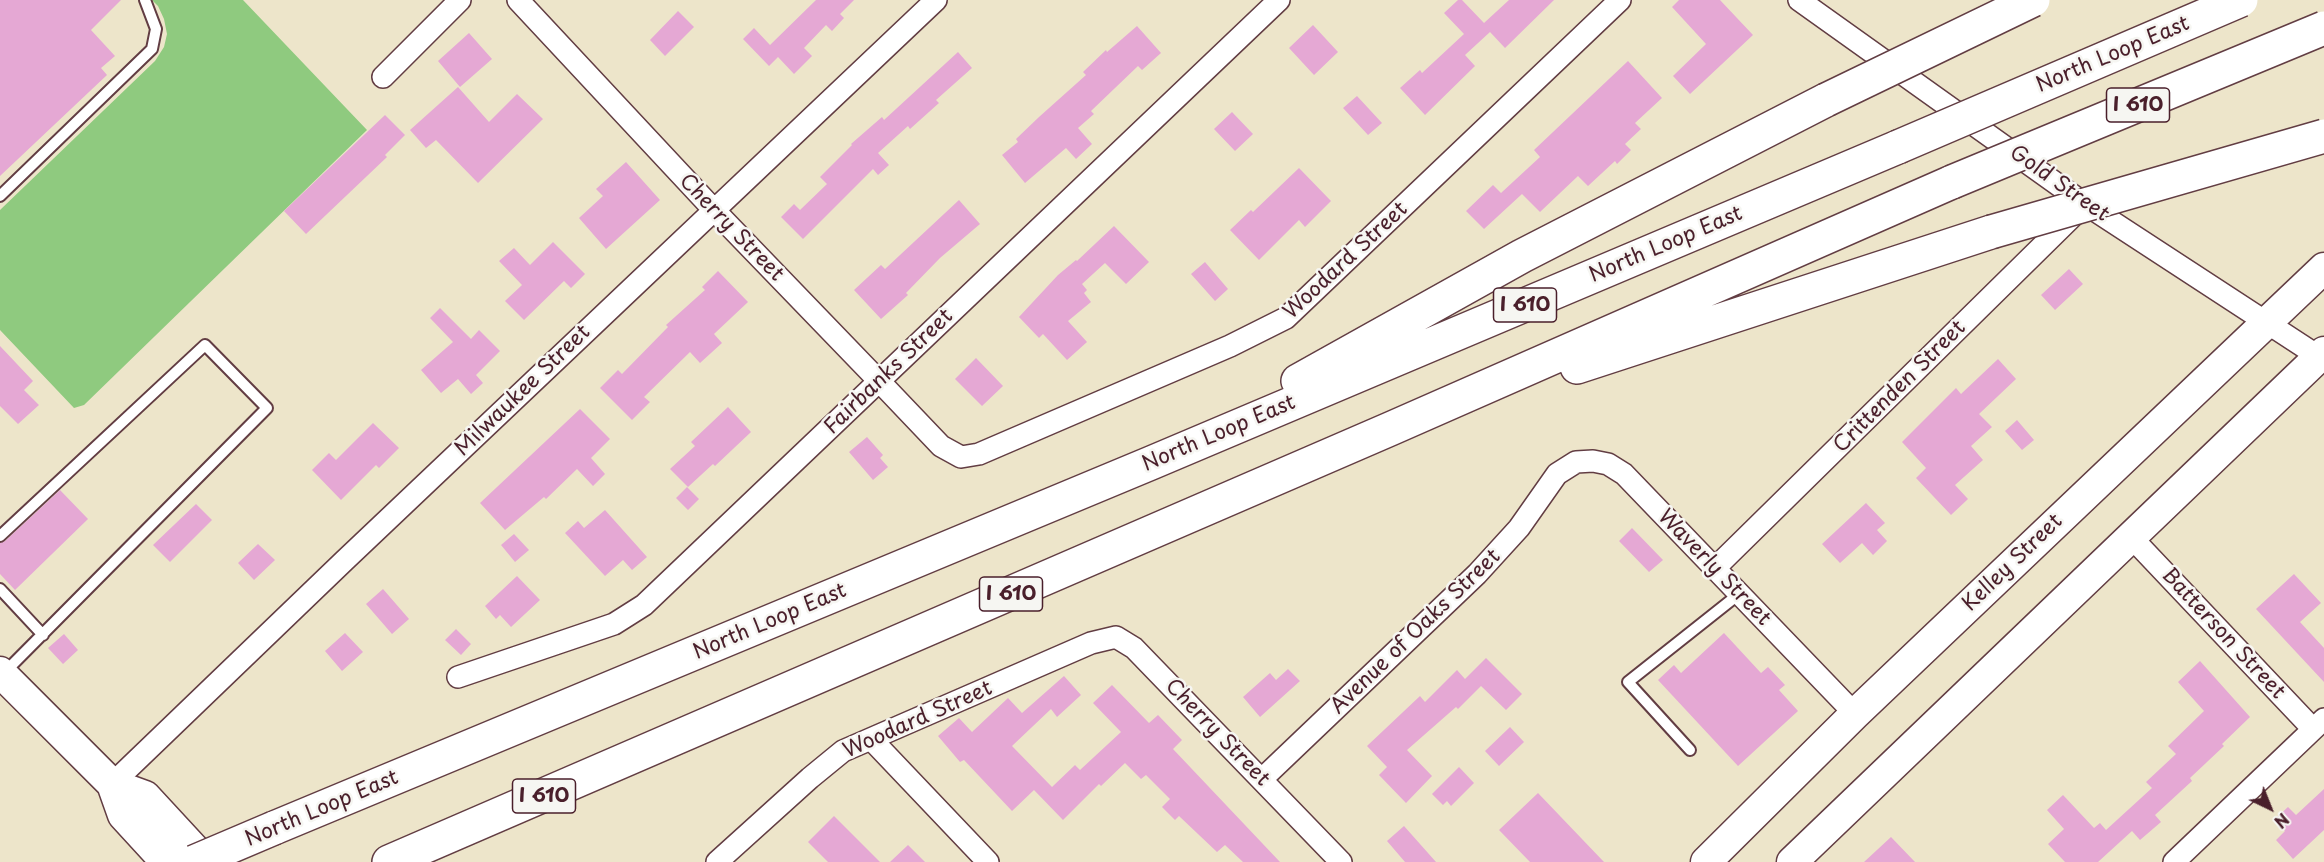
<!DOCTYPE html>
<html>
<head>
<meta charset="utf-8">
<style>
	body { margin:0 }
	#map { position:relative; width:2324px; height:862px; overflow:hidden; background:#ede5ca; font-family:"Playpen Sans",sans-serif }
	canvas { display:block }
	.north { position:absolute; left:2240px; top:778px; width:60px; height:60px; -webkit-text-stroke:4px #f6f6f2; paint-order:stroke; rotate:137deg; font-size:16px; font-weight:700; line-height:24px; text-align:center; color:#4a1f2b }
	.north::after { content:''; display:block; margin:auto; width:21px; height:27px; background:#4a1f2b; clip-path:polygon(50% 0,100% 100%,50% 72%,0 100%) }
</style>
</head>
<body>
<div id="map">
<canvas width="2324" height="862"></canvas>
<div class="north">N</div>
</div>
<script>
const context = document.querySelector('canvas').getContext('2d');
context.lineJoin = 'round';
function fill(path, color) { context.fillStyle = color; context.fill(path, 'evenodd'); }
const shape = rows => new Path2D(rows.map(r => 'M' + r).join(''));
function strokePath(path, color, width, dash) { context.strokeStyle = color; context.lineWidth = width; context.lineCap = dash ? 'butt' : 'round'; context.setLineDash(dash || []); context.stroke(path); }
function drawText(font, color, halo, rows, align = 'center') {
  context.font = font + ' "Playpen Sans",sans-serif'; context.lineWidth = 5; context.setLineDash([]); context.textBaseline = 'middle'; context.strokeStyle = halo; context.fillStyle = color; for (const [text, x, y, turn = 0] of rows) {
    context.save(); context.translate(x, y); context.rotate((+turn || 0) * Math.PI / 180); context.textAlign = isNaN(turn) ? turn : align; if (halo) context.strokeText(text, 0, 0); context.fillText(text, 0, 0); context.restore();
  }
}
fill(shape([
	[152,0,243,0,367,130,84,405,74,408,0,330,0,210,155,61,164,47,167,34,164,19,158,6]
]), '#8fca7f');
fill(shape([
	[0,0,121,0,91,30,115,56,101,68,107,75,0,176],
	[816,0,854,0,840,14,844,18,832,31,826,25,804,48,812,56,794,74,778,57,769,66,743,39,754,28,770,45],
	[1458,0,1462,0,1484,23,1509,0,1554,0,1505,48,1490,32,1465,55,1475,66,1425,115,1400,88,1420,70,1422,73,1464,34,1444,13],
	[1679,0,1720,0,1753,35,1690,94,1673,76,1706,44,1672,7],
	[678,11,694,27,665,56,650,40],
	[1313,25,1338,52,1314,75,1289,48],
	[1137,26,1161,53,1142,70,1138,66,1091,111,1094,114,1078,128,1092,144,1076,159,1066,148,1025,183,1002,155,1018,142,1016,139,1039,117,1086,75,1083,72,1106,50,1107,52],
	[469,33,492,59,460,87,438,61],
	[958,52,972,68,936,100,939,103,910,129,908,126,878,153,889,165,878,175,873,169,803,239,781,217,794,204,800,210,827,184,820,177,852,145,851,144,882,117,884,120],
	[1628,61,1662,98,1635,123,1641,129,1625,144,1631,150,1617,164,1615,161,1588,186,1578,176,1540,212,1522,194,1484,229,1466,211,1493,185,1501,193,1540,157,1534,150],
	[458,87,489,122,517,94,543,119,478,183,436,140,426,148,410,130],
	[1357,96,1382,123,1368,135,1343,108],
	[1232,112,1253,134,1235,151,1214,129],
	[385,115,405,135,385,155,387,157,306,234,284,211],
	[626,162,660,200,606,249,579,218,603,196,596,189],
	[1299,168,1331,201,1305,227,1299,220,1259,260,1230,230,1251,210,1253,212],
	[959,200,980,224,940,258,906,293,908,295,881,319,854,290,881,265,885,269],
	[1114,226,1149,262,1126,284,1105,263,1082,284,1087,290,1084,293,1091,302,1068,321,1087,342,1067,360,1043,334,1039,338,1019,317,1058,275,1076,260,1077,261],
	[553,242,585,274,571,288,564,281,524,320,505,301,522,285,499,261,514,248,530,265],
	[1205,262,1228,289,1215,301,1191,274],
	[2069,269,2083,284,2055,310,2041,295],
	[718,271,748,302,714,334,722,343,700,363,690,352,644,397,650,402,632,420,600,388,618,370,622,374,668,327,666,325,705,290,702,287],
	[440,308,471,339,479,330,500,351,476,375,483,383,471,394,458,379,441,393,421,370,453,342,430,318],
	[0,346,33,381,24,390,39,405,18,424,0,406],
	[976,358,1003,386,982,406,955,379],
	[1998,359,2016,379,1979,414,1992,427,1971,446,1983,460,1955,485,1968,499,1951,515,1916,478,1926,468,1902,442,1956,388,1961,394],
	[728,407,751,432,715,466,713,464,688,487,670,469,695,446,691,442],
	[580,409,610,439,591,458,605,474,593,486,577,469,546,499,544,497,505,530,480,503],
	[2017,420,2034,440,2022,450,2005,431],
	[373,423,399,448,379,468,376,465,341,500,312,470,329,453,336,460],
	[867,437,883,455,880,458,888,467,873,480,849,452],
	[687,487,699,499,688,510,676,498],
	[60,490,88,519,15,590,0,574,0,543,5,541],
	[1866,503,1885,523,1877,530,1887,541,1873,555,1862,543,1840,563,1822,544],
	[196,504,212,520,170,562,153,545],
	[605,510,647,557,632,570,623,560,605,576,565,533,578,521,584,528],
	[1632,528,1663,560,1649,572,1619,541],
	[514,534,529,550,515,562,501,545],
	[258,544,275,560,254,580,238,563],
	[2294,574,2321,603,2300,622,2324,648,2324,682,2256,609],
	[517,576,540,600,511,627,500,615,496,619,485,606],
	[383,589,409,619,392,634,366,604],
	[456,629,471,644,461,655,445,640],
	[345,633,363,652,342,671,325,651],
	[1724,633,1761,673,1768,667,1785,685,1779,690,1798,711,1738,766,1658,680,1674,665,1681,673],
	[64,634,78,650,63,664,48,648],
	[1486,658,1522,694,1506,710,1481,686,1458,709,1456,707,1407,750,1432,776,1406,803,1379,775,1387,767,1367,746,1420,696,1425,702,1457,670,1465,679],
	[2200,661,2250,717,2222,744,2224,746,2190,778,2192,781,2155,815,2161,822,2140,840,2132,831,2098,862,2065,862,2048,844,2064,829,2047,810,2063,795,2094,828,2100,823,2106,830,2152,788,2146,782,2176,754,2168,746,2204,711,2178,682],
	[1288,669,1300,681,1260,717,1243,697,1270,673,1276,680],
	[1064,676,1081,695,1057,717,1051,709,1012,746,1052,787,1075,765,1080,770,1121,732,1093,703,1112,685,1149,723,1158,715,1182,740,1173,749,1280,862,1243,862,1225,845,1217,852,1179,816,1175,820,1162,807,1170,799,1146,775,1141,779,1125,763,1101,786,1099,784,1063,820,1034,790,1012,811,964,760,960,762,938,736,959,718,972,732,1008,698,1022,713],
	[1510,727,1524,742,1499,766,1485,751],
	[1459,767,1474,783,1451,806,1447,801,1443,805,1432,794],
	[2324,789,2324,830,2293,859,2276,840,2285,831,2274,820,2288,807,2296,815],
	[1538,793,1604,862,1530,862,1499,830],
	[834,816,880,862,828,862,808,842],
	[1404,826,1436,862,1405,862,1387,841],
	[1891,837,1915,862,1864,862],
	[908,845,925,862,890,862]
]), '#e5a8d4');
const service = shape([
	[0,196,152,49,156,29,145,0],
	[0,536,205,345,267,408,3,674],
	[0,589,43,635],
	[1690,750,1628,682,1739,594]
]);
const minor = shape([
	[518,0,714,210,880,382,941,446,961,457,979,454,1230,346,1286,318,1620,0],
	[1799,0,2085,204,2324,360],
	[383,77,460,0],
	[2132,538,2313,729],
	[1714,569,2080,209],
	[458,677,614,624,644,605,1279,0],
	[871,739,988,862],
	[1262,779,1477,574,1519,528,1557,474,1576,462,1593,461,1608,464,1624,474,1855,714],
	[112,784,344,561,936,0],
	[717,862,810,778,843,751,1091,643,1116,637,1134,648,1341,862],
	[2174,862,2324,719]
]);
const secondary = shape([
	[0,672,112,784,145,796,206,862],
	[112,784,123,815,166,862],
	[1706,862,1855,714,2324,268],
	[1792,862,2324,352]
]);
const motorway = shape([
	[1577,367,1991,232],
	[1298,381,1522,256,1826,100],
	[274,828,1151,463,1898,147],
	[389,862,1390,429,1952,182]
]);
strokePath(service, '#623d43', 14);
strokePath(minor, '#623d43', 24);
strokePath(secondary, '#623d43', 33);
strokePath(motorway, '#623d43', 36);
strokePath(service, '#fff', 10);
strokePath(minor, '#fff', 21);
strokePath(secondary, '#fff', 30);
strokePath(motorway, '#fff', 33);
const motorwayBridge = shape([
	[1826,100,2033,0],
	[1898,147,2241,0],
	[1952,182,2324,28],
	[1991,232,2324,136],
	[194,862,274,828]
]);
strokePath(motorwayBridge, '#623d43', 36, []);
strokePath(motorwayBridge, '#fff', 33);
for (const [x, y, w] of [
	[2138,105,63],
	[1525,305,63],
	[1011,594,63],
	[544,796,63]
]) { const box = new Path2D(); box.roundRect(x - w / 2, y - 17, w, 34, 4.5); context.fillStyle = '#f6f6f2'; context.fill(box); strokePath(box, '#4a1f2b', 1.5); }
drawText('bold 20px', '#4a1f2b', null, [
	["I 610",2138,105],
	["I 610",1525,305],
	["I 610",1011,594],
	["I 610",544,796]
]);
drawText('21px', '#4a1f2b', '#f6f6f2', [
	["North Loop East",2113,55,-23],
	["Gold Street",2059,184,35],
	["Cherry Street",731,228,46],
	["North Loop East",1666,245,-23],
	["Woodard Street",1346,261,-43],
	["Fairbanks Street",889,372,-44],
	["Crittenden Street",1900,387,-45],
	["Milwaukee Street",523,391,-44],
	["North Loop East",1219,434,-23],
	["Kelley Street",2013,563,-44],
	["Waverly Street",1714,568,46],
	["North Loop East",770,622,-23],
	["Avenue of Oaks Street",1416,632,-44],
	["Batterson Street",2223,634,47],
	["Woodard Street",918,720,-24],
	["Cherry Street",1217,733,46],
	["North Loop East",322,809,-23]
]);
</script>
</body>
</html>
